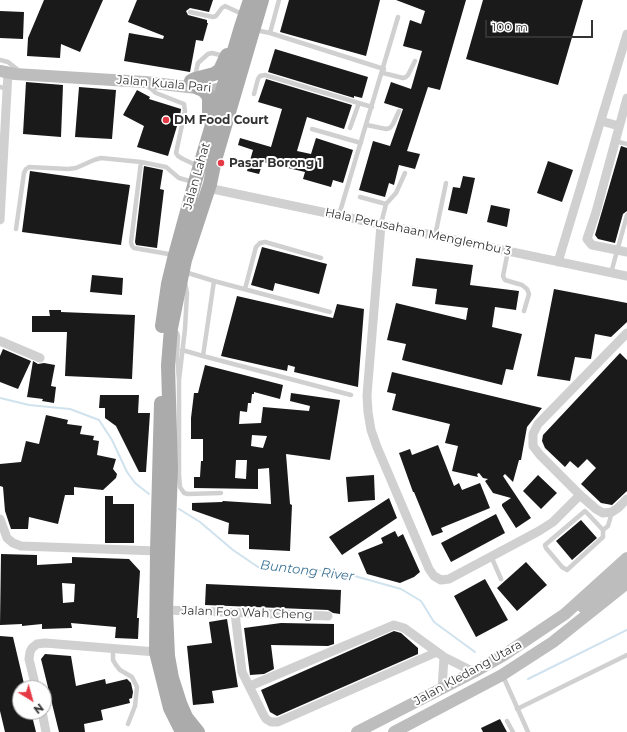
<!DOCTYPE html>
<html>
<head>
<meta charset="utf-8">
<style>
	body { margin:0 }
	#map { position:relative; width:627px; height:732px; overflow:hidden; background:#fff; font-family:Montserrat,sans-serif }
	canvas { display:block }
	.north { position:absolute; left:12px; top:680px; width:40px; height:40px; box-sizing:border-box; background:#fff; border:1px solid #adadad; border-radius:50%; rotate:143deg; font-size:11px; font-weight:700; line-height:16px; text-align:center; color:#333 }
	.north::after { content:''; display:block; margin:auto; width:14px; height:18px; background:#e63946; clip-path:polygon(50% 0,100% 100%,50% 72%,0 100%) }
	.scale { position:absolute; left:485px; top:20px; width:108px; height:18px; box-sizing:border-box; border:2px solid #333; border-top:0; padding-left:5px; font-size:12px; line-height:14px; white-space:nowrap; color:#333; -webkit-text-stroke:3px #fff; paint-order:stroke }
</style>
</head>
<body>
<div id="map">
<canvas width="627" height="732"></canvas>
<div class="north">N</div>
<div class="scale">100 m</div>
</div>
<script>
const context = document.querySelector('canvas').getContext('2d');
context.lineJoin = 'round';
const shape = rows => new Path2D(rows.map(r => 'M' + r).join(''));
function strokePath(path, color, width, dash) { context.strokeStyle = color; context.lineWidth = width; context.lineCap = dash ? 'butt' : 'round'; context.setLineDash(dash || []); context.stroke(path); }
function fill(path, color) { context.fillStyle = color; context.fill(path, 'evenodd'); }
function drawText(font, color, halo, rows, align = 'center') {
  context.font = font + ' Montserrat,sans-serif'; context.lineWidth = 4; context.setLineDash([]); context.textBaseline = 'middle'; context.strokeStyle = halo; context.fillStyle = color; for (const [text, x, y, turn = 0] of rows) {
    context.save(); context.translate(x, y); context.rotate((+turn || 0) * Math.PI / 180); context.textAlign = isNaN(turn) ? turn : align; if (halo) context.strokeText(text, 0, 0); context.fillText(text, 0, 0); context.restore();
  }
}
strokePath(shape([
	[0,398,29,405,70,409,99,420,112,440,127,472,135,483,149,494],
	[179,509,200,522,233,550,258,567,297,568,344,573,401,589,421,601,434,622,475,652],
	[528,679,627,630]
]), '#cfe2ee', 2);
fill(shape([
	[44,0,103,0,80,52,61,44,60,58,27,56,28,38],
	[137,0,213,0,209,12,190,8,186,11,188,15,207,20,207,23,208,23,203,41,196,40,190,72,124,61,129,33,163,39,164,36,128,22],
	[289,0,380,0,366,56,280,32],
	[396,0,466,0,440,90,428,87,407,151,420,154,415,169,399,165,394,185,389,183,385,197,359,190,373,141,390,146,403,109,384,103,391,82,411,89,422,51,403,46,410,20,421,24,425,11],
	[483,0,583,0,558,85,466,59],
	[0,11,24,12,23,39,0,38],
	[275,49,368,77,362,98,354,96,354,98,268,72],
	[266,79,352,105,344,129,307,117,297,151,311,154,316,138,353,150,343,183,333,180,331,187,303,179,305,172,263,162,259,174,247,171,253,150,238,145,240,138,271,147,282,109,258,102],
	[26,82,63,85,61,137,23,134],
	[79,87,116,90,112,139,75,137],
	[137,90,150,97,149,99,181,109,180,116,168,156,137,147,144,126,123,115],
	[621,146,627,148,627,211,623,214,615,243,598,239,595,235],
	[548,161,573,170,562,202,537,193],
	[144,166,163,170,160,189,164,190,157,248,136,245,135,242],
	[30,171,130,185,121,245,22,232],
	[463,176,475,178,467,214,448,210,453,187,460,188],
	[491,205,510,209,507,227,487,222],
	[262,247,327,264,319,294,275,283,273,291,251,285],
	[416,258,473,265,470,285,519,291,516,310,495,307,492,327,522,334,513,370,506,369,502,385,402,360,406,344,387,340,396,303,466,320,468,308,435,304,437,289,412,286],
	[92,275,123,278,122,295,90,292],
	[554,289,627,303,627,322,611,337,595,334,591,359,575,357,570,381,537,376],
	[237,296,333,318,337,304,364,309,358,387,294,372,295,367,288,365,287,371,221,356],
	[49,310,61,310,61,312,135,315,132,379,65,376,67,332,32,332,32,316,50,316],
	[3,349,31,361,18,389,0,382,0,356],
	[620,353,627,360,627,491,612,505,601,503,581,484,596,468,587,459,578,468,570,461,565,467,545,448,542,441,543,435],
	[33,361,38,364,44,363,55,365,51,386,56,387,54,403,42,401,43,399,27,397],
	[205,365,283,385,280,399,254,392,254,394,252,394,251,403,248,403,247,412,240,411,239,424,261,423,263,407,309,411,310,406,290,401,291,393,340,400,330,460,286,454,290,504,292,505,290,551,249,549,249,535,228,534,229,523,192,510,192,503,222,502,223,501,271,504,269,468,258,469,258,489,194,488,194,477,200,477,201,461,203,461,203,439,191,439,191,418,194,393,198,393],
	[252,435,267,436,263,448,251,446],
	[236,460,247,460,246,479,235,478],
	[392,372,542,408,527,427,521,460,519,460,513,482,505,474,503,476,531,518,516,528,502,506,502,504,511,498,493,493,485,481,488,479,483,478,479,473,477,474,478,477,452,471,458,446,445,443,450,424,392,410,396,394,387,392],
	[100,395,139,395,138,413,150,413,146,472,139,472,116,426,105,418,105,408,99,408],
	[46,415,68,420,67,424,82,426,80,434,94,436,93,440,99,441,97,455,116,459,113,469,117,474,116,478,103,490,74,487,74,495,65,495,58,524,29,517,28,529,11,529,5,511,3,487,0,486,0,464,21,462,26,441,39,444],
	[438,445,454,486,459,483,462,490,480,483,490,508,441,528,443,532,432,536,414,492,413,492,399,453,410,449,412,455],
	[374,475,375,500,348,502,346,477],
	[538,475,557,493,541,509,523,491],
	[105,496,113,496,113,504,134,504,134,543,105,543],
	[389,498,397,518,342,555,329,537],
	[496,514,505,533,451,562,441,543],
	[581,520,597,538,572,560,556,541],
	[395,531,398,537,403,534,420,572,414,577,400,583,367,574,358,553,383,543,381,538],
	[1,554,37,555,37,565,72,563,72,557,129,559,140,571,137,618,139,618,138,639,115,638,116,627,71,623,72,628,42,629,42,624,22,626,22,624,0,625],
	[62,583,75,584,74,602,63,603],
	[526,562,547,585,517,611,497,588],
	[485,579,508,620,476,637,454,596],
	[206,584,341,590,340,614,333,613,328,610,205,605],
	[227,619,238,687,212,691,214,703,193,705,187,646,212,643,209,622],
	[281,623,334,624,334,644,328,646,271,645,274,669,264,674,250,675,244,628],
	[394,631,401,633,418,648,418,654,277,716,270,712,261,690],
	[0,636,13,637,25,688,20,688,20,712,31,712,36,732,5,732,0,711],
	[45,654,71,656,76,686,105,679,106,684,127,679,131,683,133,692,132,698,129,699,130,703,101,710,103,720,84,724,85,732,59,732,41,659],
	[500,719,507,732,483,732,481,728]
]), '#1a1a1a');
strokePath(shape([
	[190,12,213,17,216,16,222,8,225,6,242,14],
	[255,30,270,33,384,69],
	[270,33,279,0],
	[0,60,8,62,17,69],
	[383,73,403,78,406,77,408,75,415,61],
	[195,76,198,63,208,54,212,53,224,56],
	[147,85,156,93,184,104,185,111,176,153,178,156,183,159,198,166],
	[0,87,7,89],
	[254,94,258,79,260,76,265,75,372,107],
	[367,125,386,129,390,128,393,124,399,111],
	[350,128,359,103],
	[312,129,361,143],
	[615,141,627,144],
	[141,162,131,242,132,246,134,248,174,255],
	[360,197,386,204],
	[339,215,398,17],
	[381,224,386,204,396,193,405,173],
	[16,229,24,173,26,169,29,167,68,169,76,168,94,160,101,158,141,162,166,167,179,178,193,182],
	[435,236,446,183],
	[508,251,503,276,505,280,522,285,527,289,529,294,524,311],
	[611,273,627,215],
	[214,281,330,312],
	[245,289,256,247,260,243,265,242,321,258],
	[173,334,175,332,177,333,178,336,177,357,179,380,185,329,187,293,185,283],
	[182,350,203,356,214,281,185,272],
	[203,356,351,395],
	[179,380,179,475,180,487,184,493,188,494,221,493],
	[603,530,589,515,585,511,545,545,546,548,562,567,567,570,603,537,603,530,608,526,612,512],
	[491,556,501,579],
	[113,648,113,660,116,665,120,670,132,677,137,687,135,706,128,724],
	[503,676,528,732],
	[517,709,627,655],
	[507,721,513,732]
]), '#d0d0d0', 4.5);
strokePath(shape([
	[627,98,596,212,587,239,592,245,627,252],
	[601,121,619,126],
	[208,188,627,276],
	[0,220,8,72],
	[381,225,367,395,368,412,371,430,377,447,429,569,434,576,441,580,449,579,539,531,553,522,580,495],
	[558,262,627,34],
	[627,333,538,424,533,434,533,446,540,455,580,495,596,509,603,513,612,512,618,508,627,499],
	[0,341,40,358],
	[0,519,7,538,13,543,21,546,157,551],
	[166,610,328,616],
	[235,613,242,672,263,714,266,719,271,722,278,722,437,652],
	[250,686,394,625,404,628,444,657,474,672],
	[36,688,29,659,30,652,32,648,37,644,45,643,156,652],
	[442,689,444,657],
	[42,712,46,732]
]), '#d0d0d0', 9);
strokePath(shape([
	[0,71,15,74,145,82,213,90,223,88],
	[583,607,600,594,627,571],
	[357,732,474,672,504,655,565,614,627,558],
	[394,732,502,675,553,642,627,583]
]), '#bdbdbd', 12);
strokePath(shape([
	[191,81,195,79,214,74,220,70,227,55],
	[198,88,203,90,207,94,209,98,209,118],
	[162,326,168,284,175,255,195,182,241,27,250,0],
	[161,403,157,551,156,652,170,708,182,732],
	[198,732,186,717,180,703,172,678,168,656,166,610,171,469,168,365,171,328,185,260,210,184,215,160,262,0]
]), '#ababab', 14);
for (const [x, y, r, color] of [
	[166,120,4,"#e63946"],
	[221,163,4,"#e63946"]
]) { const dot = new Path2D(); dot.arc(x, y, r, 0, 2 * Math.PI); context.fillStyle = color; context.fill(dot); strokePath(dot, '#fff', 1.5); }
drawText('12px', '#333', '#fff', [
	["Jalan Kuala Pari",164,84,5],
	["Jalan Lahat",197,176,-74],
	["Hala Perusahaan Menglembu 3",418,232,12],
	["Jalan Foo Wah Cheng",247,613,2],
	["Jalan Kledang Utara",468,673,-29]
]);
drawText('bold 12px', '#333', '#fff', [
	["DM Food Court",174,120],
	["Pasar Borong 1",229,163]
], 'left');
drawText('italic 13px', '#3f7597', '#fff', [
	["Buntong River",307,571,7]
]);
</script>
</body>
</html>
